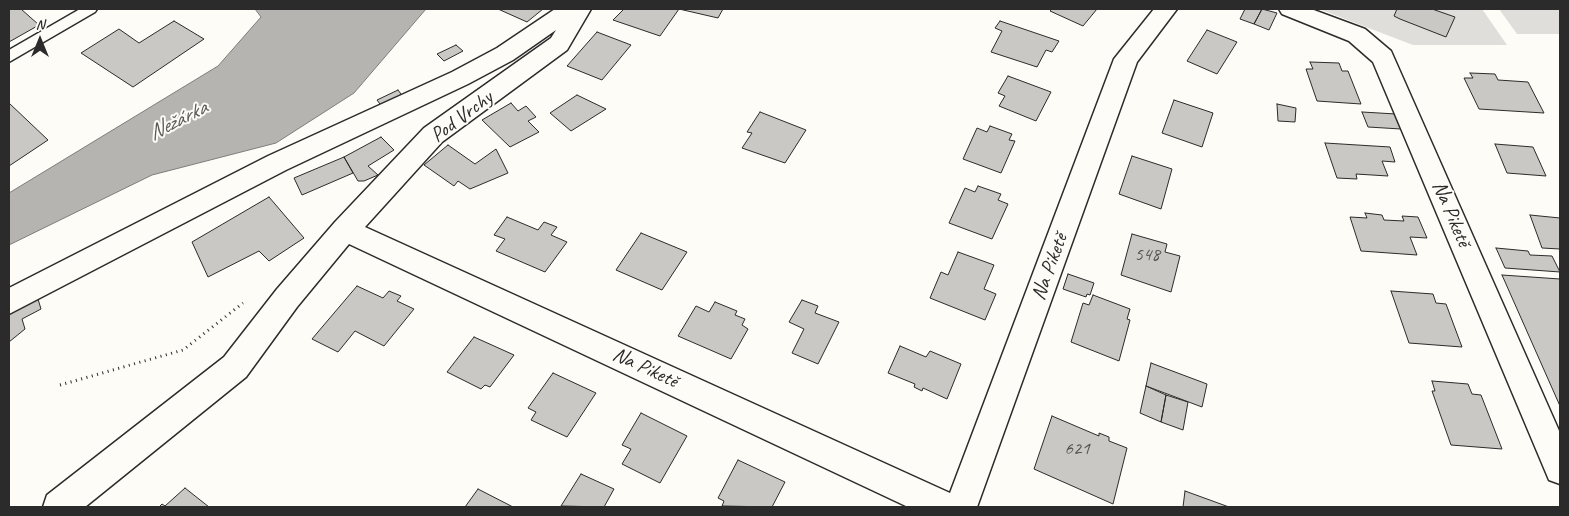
<!DOCTYPE html>
<html>
<head>
<meta charset="utf-8">
<style>
	body { margin:0 }
	#map { position:relative; width:1569px; height:516px; overflow:hidden; background:#fdfcf7; font-family:Caveat,sans-serif }
	canvas { display:block }
	.frame { position:absolute; inset:0; border:10px solid #2b2b2b; pointer-events:none }
	.north { position:absolute; left:15px; top:15px; width:50px; height:50px; -webkit-text-stroke:4px #fdfcf7; paint-order:stroke; rotate:0deg; font-size:14px; font-weight:700; line-height:20px; text-align:center; color:#2b2b2b }
	.north::after { content:''; display:block; margin:auto; width:18px; height:22px; background:#2b2b2b; clip-path:polygon(50% 0,100% 100%,50% 72%,0 100%) }
</style>
</head>
<body>
<div id="map">
<canvas width="1569" height="516"></canvas>
<div class="frame"></div>
<div class="north">N</div>
</div>
<script>
const context = document.querySelector('canvas').getContext('2d');
context.lineJoin = 'round';
function fill(path, color) { context.fillStyle = color; context.fill(path, 'evenodd'); }
const shape = rows => new Path2D(rows.map(r => 'M' + r).join(''));
function strokePath(path, color, width, dash) { context.strokeStyle = color; context.lineWidth = width; context.lineCap = dash ? 'butt' : 'round'; context.setLineDash(dash || []); context.stroke(path); }
function drawText(font, color, halo, rows, align = 'center') {
  context.font = font + ' Caveat,sans-serif'; context.lineWidth = 4; context.setLineDash([]); context.textBaseline = 'middle'; context.strokeStyle = halo; context.fillStyle = color; for (const [text, x, y, turn = 0] of rows) {
    context.save(); context.translate(x, y); context.rotate((+turn || 0) * Math.PI / 180); context.textAlign = isNaN(turn) ? turn : align; if (halo) context.strokeText(text, 0, 0); context.fillText(text, 0, 0); context.restore();
  }
}
fill(shape([
	[1319,9,1482,9,1507,45,1413,45],
	[1499,9,1560,9,1560,34,1517,34]
]), '#dfdeda');
const water = shape([
	[255,9,426,9,354,93,276,143,152,175,9,245,9,193,218,66,261,17,255,9]
]);
fill(water, '#b5b4b1');
strokePath(water, '#7e7d7b', 1);
const building = shape([
	[9,9,21,9,39,25,9,42,9,9],
	[498,9,543,9,527,22,498,9],
	[624,9,679,9,660,36,613,20,624,9],
	[679,9,723,9,718,18,679,9],
	[1052,9,1097,9,1083,26,1050,11,1052,9],
	[1245,9,1262,9,1254,24,1240,19,1245,9],
	[1262,9,1277,13,1269,30,1254,24,1262,9],
	[1397,9,1432,9,1455,17,1446,37,1400,19,1394,16,1397,9],
	[174,21,204,39,133,87,81,53,119,29,139,43,174,21],
	[1000,21,1059,41,1052,52,1046,50,1037,67,991,52,1002,31,995,28,1000,21],
	[1207,30,1237,42,1217,74,1187,61,1207,30],
	[597,32,631,45,602,80,567,66,597,32],
	[456,45,463,51,444,61,437,54,456,45],
	[1310,62,1339,63,1342,71,1348,71,1361,104,1317,101,1306,69,1313,69,1310,62],
	[1470,73,1495,74,1498,80,1528,82,1544,113,1479,109,1464,78,1473,78,1470,73],
	[1008,76,1051,92,1036,121,999,106,1005,96,998,93,1008,76],
	[398,90,404,98,383,108,377,100,398,90],
	[577,95,606,109,571,131,550,113,577,95],
	[1174,100,1213,113,1202,147,1162,133,1174,100],
	[9,103,48,140,9,166,9,103],
	[511,103,518,111,526,106,536,117,528,121,539,132,510,147,482,120,511,103],
	[1277,104,1296,108,1295,122,1278,121,1277,104],
	[760,112,806,130,785,163,742,148,752,133,747,132,760,112],
	[1362,112,1396,114,1401,129,1368,127,1362,112],
	[990,126,1012,134,1009,140,1015,141,1001,173,963,159,977,128,987,132,990,126],
	[381,137,394,150,368,166,378,175,364,181,358,181,344,157,381,137],
	[1325,143,1390,147,1395,162,1382,161,1388,176,1356,174,1357,179,1337,178,1325,143],
	[1495,144,1533,147,1546,176,1507,173,1495,144],
	[448,145,475,164,496,149,508,173,470,189,458,181,454,186,424,165,448,145],
	[1132,156,1172,169,1161,209,1119,194,1132,156],
	[344,157,353,173,302,195,294,178,344,157],
	[978,186,1001,194,998,200,1008,204,992,239,949,223,965,188,975,192,978,186],
	[269,197,304,238,269,261,259,251,208,277,192,242,269,197],
	[1365,213,1382,215,1384,220,1404,221,1402,216,1418,217,1427,238,1410,237,1417,255,1361,251,1350,217,1367,218,1365,213],
	[1530,215,1560,218,1560,249,1542,248,1530,215],
	[507,217,538,230,544,222,557,227,551,235,567,242,545,272,496,251,505,239,494,235,507,217],
	[641,233,687,252,662,290,616,270,641,233],
	[1132,234,1167,244,1165,252,1180,256,1171,292,1121,275,1132,234],
	[1496,248,1528,251,1530,255,1552,256,1560,272,1505,268,1496,248],
	[958,252,994,265,984,289,996,294,985,320,930,298,941,272,948,275,958,252],
	[1068,274,1094,283,1090,295,1087,294,1086,297,1063,289,1068,274],
	[1502,275,1560,279,1560,406,1502,275],
	[357,286,383,298,389,291,401,296,397,301,414,309,384,346,355,331,338,352,312,339,357,286],
	[1391,291,1433,294,1436,303,1446,304,1462,347,1409,343,1391,291],
	[1093,295,1130,309,1127,319,1130,320,1119,361,1071,342,1083,303,1089,305,1093,295],
	[38,299,41,309,22,319,25,329,9,342,9,314,38,299],
	[802,300,818,306,815,313,839,322,818,364,792,353,804,329,789,322,802,300],
	[715,302,737,311,735,315,745,319,742,325,748,329,731,359,678,336,696,306,709,312,715,302],
	[474,337,514,355,490,387,485,385,481,389,447,372,474,337],
	[900,346,926,357,930,351,961,364,947,399,923,388,922,391,914,387,915,384,888,373,900,346],
	[1151,363,1207,384,1202,407,1146,386,1151,363],
	[553,373,596,393,567,437,531,420,536,412,528,408,553,373],
	[1432,381,1468,384,1472,394,1481,395,1502,449,1451,445,1432,391,1435,391,1432,381],
	[1146,386,1166,395,1161,422,1140,413,1146,386],
	[1166,395,1188,402,1183,430,1161,422,1166,395],
	[641,413,687,436,660,483,622,464,631,449,622,445,641,413],
	[1052,416,1099,436,1099,433,1109,437,1109,441,1127,448,1113,504,1034,469,1052,416],
	[738,460,785,482,772,507,722,506,724,501,718,498,738,460],
	[581,474,614,489,604,507,561,506,581,474],
	[185,488,209,507,159,507,162,504,165,506,185,488],
	[478,489,513,507,465,507,478,489],
	[1185,491,1229,507,1183,507,1185,491]
]);
fill(building, '#c9c8c4');
strokePath(building, '#2b2b2b', 1);
const lane = shape([
	[80,9,97,9,95,12,9,62,9,50,80,9]
]);
const street = shape([
	[555,9,591,9,567,50,442,142,365,227,950,493,1114,59,1154,9,1177,9,1137,62,977,507,908,507,349,244,297,307,246,377,85,507,43,507,47,495,224,357,277,289,335,222,424,128,551,38,556,30,513,60,468,84,286,170,9,314,9,288,268,156,452,72,497,48,555,9],
	[1279,9,1311,9,1365,29,1391,51,1560,433,1560,484,1549,480,1373,62,1349,41,1282,14,1279,9]
]);
strokePath(lane, '#2b2b2b', 3);
strokePath(street, '#2b2b2b', 3);
strokePath(shape([
	[60,385,183,350,243,303]
]), '#2b2b2b', 3, [1, 4.5]);
fill(lane, '#fdfcf7');
fill(street, '#fdfcf7');
drawText('19px', '#525251', null, [
	["548",1147,255],
	["621",1077,449]
]);
drawText('21px', '#2b2b2b', '#fdfcf7', [
	["Pod Vrchy",462,117,-37],
	["Na Piketě",1451,214,67],
	["Na Piketě",1050,267,-70],
	["Na Piketě",645,368,25]
]);
drawText('italic 22px', '#5b5b5a', '#fdfcf7', [
	["Nežárka",178,121,-27]
]);
</script>
</body>
</html>
